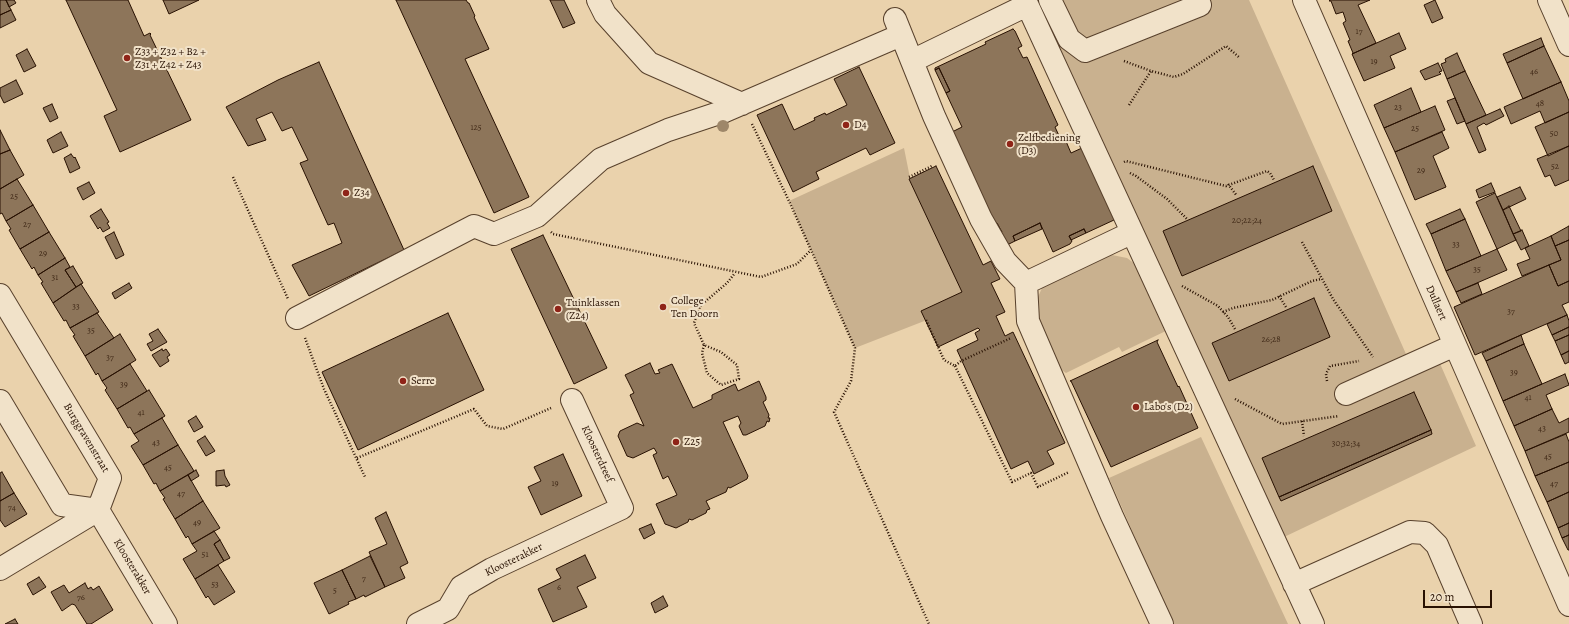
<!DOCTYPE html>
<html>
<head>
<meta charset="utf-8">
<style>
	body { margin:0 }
	#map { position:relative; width:1569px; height:624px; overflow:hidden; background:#ead2ac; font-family:Alegreya,serif }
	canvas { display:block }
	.scale { position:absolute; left:1423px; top:590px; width:69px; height:18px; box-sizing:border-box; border:2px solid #281102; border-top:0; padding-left:5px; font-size:12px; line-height:14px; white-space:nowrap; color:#281102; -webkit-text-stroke:3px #f1e2c9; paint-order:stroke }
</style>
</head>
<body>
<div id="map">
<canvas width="1569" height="624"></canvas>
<div class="scale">20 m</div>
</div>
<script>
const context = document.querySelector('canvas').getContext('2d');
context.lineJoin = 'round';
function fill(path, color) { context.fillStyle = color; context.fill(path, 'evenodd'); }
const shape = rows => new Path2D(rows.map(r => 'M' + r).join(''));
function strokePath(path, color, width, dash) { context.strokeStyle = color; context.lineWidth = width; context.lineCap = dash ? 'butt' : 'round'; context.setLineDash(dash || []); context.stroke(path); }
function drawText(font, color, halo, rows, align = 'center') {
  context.font = font + ' Alegreya,serif'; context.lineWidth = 4; context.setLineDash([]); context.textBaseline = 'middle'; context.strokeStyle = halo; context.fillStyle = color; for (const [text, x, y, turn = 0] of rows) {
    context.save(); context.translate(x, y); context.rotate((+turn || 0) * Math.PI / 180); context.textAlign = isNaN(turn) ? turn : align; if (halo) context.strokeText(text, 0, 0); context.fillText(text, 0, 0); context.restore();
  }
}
fill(shape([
	[1029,0,1249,0,1406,354,1431,343,1476,446,1284,537],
	[904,148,911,183,968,299,932,318,855,348,789,201],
	[1112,255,1127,258,1139,267,1170,329,1122,352,1119,347,1066,373,1057,367,1039,321,1038,297,1042,288,1049,281,1096,257],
	[1201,437,1288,624,1173,624,1109,478]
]), '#c9b18f');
const building = shape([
	[0,0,6,0,11,10,0,15,0,0],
	[6,0,14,0,16,3,9,7,6,0],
	[66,0,128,0,144,36,150,33,151,34,150,35,191,120,120,152,104,116,117,110,66,0],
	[163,0,199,0,169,14,163,0],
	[396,0,466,0,468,3,469,3,475,16,474,17,489,49,465,59,529,197,494,213,396,0],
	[550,0,564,0,575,23,563,28,550,0],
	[1330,0,1370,0,1358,5,1376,43,1352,54,1353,53,1348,41,1350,40,1343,23,1346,21,1343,12,1336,14,1331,1,1329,1,1330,0],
	[1435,0,1443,18,1432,23,1424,5,1435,0],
	[11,10,16,20,0,28,0,15,11,10],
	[1013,29,1015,31,1022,46,1018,48,1023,58,1027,57,1058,125,1055,127,1061,140,1065,139,1071,153,1082,148,1114,218,1114,220,1086,233,1084,229,1069,236,1072,241,1070,244,1053,252,1040,223,1013,236,1015,241,1005,246,998,234,1002,232,997,223,993,224,952,132,962,127,946,93,950,91,939,68,935,70,935,68,986,44,985,42,1013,29],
	[1399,33,1406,49,1390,56,1395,68,1364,81,1352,54,1399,33],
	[1541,38,1544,46,1507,63,1503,54,1541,38],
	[1544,46,1561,82,1523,99,1507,63,1544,46],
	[27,49,36,66,24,72,16,55,27,49],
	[1457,53,1465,71,1447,79,1441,64,1446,62,1445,59,1457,53],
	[319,62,404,250,309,296,292,265,342,243,334,223,328,225,300,163,308,160,292,127,282,131,272,112,256,119,266,140,248,146,226,107,278,80,319,62],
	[1438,63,1442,71,1439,72,1441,74,1425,80,1420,71,1438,63],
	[859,67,895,143,870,155,866,148,816,172,819,179,793,192,757,115,782,104,794,130,815,120,814,118,825,113,826,115,847,105,834,79,859,67],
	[939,68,950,91,946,93,935,70,939,68],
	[1465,71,1486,115,1466,124,1447,79,1465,71],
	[16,80,23,94,4,103,0,95,0,88,16,80],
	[1561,82,1569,101,1569,112,1545,123,1540,111,1511,124,1504,107,1561,82],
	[1411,88,1421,112,1384,128,1374,105,1411,88],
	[1455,98,1465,121,1457,124,1447,101,1455,98],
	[52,104,58,118,50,122,43,108,52,104],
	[1435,106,1445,130,1395,152,1384,128,1435,106],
	[1500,109,1504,116,1486,125,1484,123,1477,127,1486,150,1479,153,1466,124,1500,109],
	[1569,112,1569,146,1548,156,1535,127,1569,112],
	[0,130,10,150,0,154,0,130],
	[61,132,68,146,53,153,47,140,61,132],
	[1442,132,1449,148,1433,156,1446,187,1415,200,1395,152,1442,132],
	[1569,146,1569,180,1555,186,1550,175,1545,177,1537,159,1569,146],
	[10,150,24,175,0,189,0,154,10,150],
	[71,154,74,158,75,157,80,168,70,173,64,158,71,154],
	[936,166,983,265,991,261,1000,279,991,283,1005,312,996,316,1005,336,1013,332,1065,443,1047,451,1054,464,1034,474,1028,461,1011,469,957,350,978,340,975,333,980,330,978,328,938,347,921,311,962,292,909,179,936,166],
	[1313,166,1332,211,1182,276,1163,231,1313,166],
	[17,179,33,205,6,221,2,213,0,214,0,189,17,179],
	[89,182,95,193,83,200,77,188,89,182],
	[1491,183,1495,192,1479,198,1476,190,1491,183],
	[1520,187,1526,199,1503,210,1497,197,1520,187],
	[1495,193,1516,240,1497,249,1476,202,1495,193],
	[33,205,49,232,20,249,9,230,11,229,6,221,33,205],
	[1509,206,1521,231,1513,234,1503,210,1509,206],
	[101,209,109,222,107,223,110,228,103,232,100,227,98,229,90,216,101,209],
	[1460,209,1465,219,1431,234,1426,224,1460,209],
	[1465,219,1481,256,1446,271,1431,234,1465,219],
	[1040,223,1042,229,1015,241,1013,236,1040,223],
	[1569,226,1569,240,1555,246,1551,236,1569,226],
	[1084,229,1086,233,1071,240,1069,236,1084,229],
	[1522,230,1529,246,1521,250,1513,234,1522,230],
	[49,232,65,258,38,275,34,267,32,269,20,249,49,232],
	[114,232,124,255,116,259,105,237,114,232],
	[543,235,607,368,574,384,511,249,543,235],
	[1551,236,1561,260,1522,276,1517,264,1530,259,1525,248,1551,236],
	[1569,240,1569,281,1558,286,1549,265,1561,260,1555,246,1569,240],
	[1497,249,1507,270,1456,292,1446,271,1497,249],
	[65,258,70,267,65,270,76,287,53,303,41,283,43,282,38,275,65,258],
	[1549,265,1558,286,1569,281,1569,302,1562,305,1567,315,1475,355,1454,307,1549,265],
	[73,266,83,283,76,287,65,270,73,266],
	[129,283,132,288,115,299,112,293,129,283],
	[1478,283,1482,294,1461,303,1456,292,1478,283],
	[81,284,99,312,70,328,66,320,64,321,53,303,81,284],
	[1314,298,1330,337,1229,381,1212,343,1314,298],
	[97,313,114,338,85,356,73,336,75,335,70,328,97,313],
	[448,313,484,390,358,450,322,372,448,313],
	[1567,315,1569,321,1569,327,1552,335,1547,324,1567,315],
	[1569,327,1569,335,1555,341,1552,335,1569,327],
	[158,329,167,342,151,351,147,344,153,341,149,334,158,329],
	[120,334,136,360,102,381,98,373,96,375,85,356,120,334],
	[1521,335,1524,344,1486,361,1482,353,1521,335],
	[1569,335,1569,351,1561,355,1555,341,1569,335],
	[1158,340,1157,342,1178,387,1179,386,1198,428,1111,467,1071,381,1070,381,1158,340],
	[1524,344,1542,384,1503,401,1486,361,1524,344],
	[162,349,163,351,166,349,170,355,167,357,169,361,160,367,152,355,162,349],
	[1569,351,1569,362,1565,364,1561,355,1569,351],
	[650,363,655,374,660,373,658,370,672,364,693,408,712,399,712,395,735,384,738,391,759,381,766,397,766,400,763,402,769,415,768,418,770,418,769,422,767,421,765,426,746,435,743,435,739,426,741,423,738,416,723,422,748,476,747,479,730,488,728,487,726,492,706,501,710,509,707,510,706,513,692,520,689,519,688,522,676,528,665,524,656,504,677,495,668,476,663,479,653,455,657,453,654,448,633,458,627,456,618,436,620,431,637,423,644,426,630,395,634,393,625,375,650,363],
	[130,364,147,391,117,409,105,390,107,388,102,381,130,364],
	[1565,374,1569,385,1546,395,1552,409,1514,426,1503,401,1565,374],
	[149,390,165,416,134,434,130,427,128,428,117,409,149,390],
	[1414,392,1431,430,1279,497,1262,458,1414,392],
	[1552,409,1559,423,1569,418,1569,432,1525,451,1514,426,1552,409],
	[196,416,203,427,194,432,188,421,196,416],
	[162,418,178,445,143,465,131,446,139,441,134,434,162,418],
	[1431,430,1432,434,1281,501,1279,497,1431,430],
	[1566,434,1569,442,1569,462,1535,476,1525,451,1566,434],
	[205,436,215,451,206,456,197,441,205,436],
	[178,445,194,471,160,491,156,483,154,484,143,465,178,445],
	[563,454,582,496,541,515,528,487,541,481,534,467,563,454],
	[1569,462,1569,492,1547,502,1535,476,1569,462],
	[196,470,199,476,191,481,188,475,196,470],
	[224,470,225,476,230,485,226,487,225,485,216,486,216,471,224,470],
	[2,472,14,493,0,501,0,473,2,472],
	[188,475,203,501,175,519,163,499,165,498,160,491,188,475],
	[1569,492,1569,523,1558,528,1547,502,1569,492],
	[14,493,27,514,5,527,0,520,0,501,14,493],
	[203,501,220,528,192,544,188,536,186,538,175,519,203,501],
	[386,512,408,563,400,567,405,578,385,587,369,552,387,544,375,518,386,512],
	[1569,523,1569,535,1562,538,1558,528,1569,523],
	[651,524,655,533,644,539,639,529,651,524],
	[214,531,220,540,214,544,224,561,195,579,183,559,197,551,192,544,214,531],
	[1569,535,1569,550,1568,550,1562,538,1569,535],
	[220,540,230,558,224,561,214,544,220,540],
	[585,555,596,578,577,587,587,607,553,622,538,589,561,578,556,569,585,555],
	[370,556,385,587,365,597,364,595,356,599,342,570,370,556],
	[218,565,235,592,214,605,208,596,206,598,195,579,218,565],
	[342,570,356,599,348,602,349,604,329,614,314,583,342,570],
	[39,577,46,587,33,595,27,584,39,577],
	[85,583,88,589,91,587,93,590,99,586,113,610,91,624,87,624,75,605,72,604,62,611,51,592,64,585,69,593,85,583],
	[663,596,668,606,655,613,651,603,663,596],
	[15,619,18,624,5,624,15,619]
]);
fill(building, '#8d755a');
strokePath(building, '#281102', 1);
const minor = shape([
	[598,0,605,14,649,63,742,104],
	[1025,0,1313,624],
	[1050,0,1069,39,1085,51,1200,5,1198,0],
	[1304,0,1569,605],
	[1549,0,1569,45],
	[895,19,934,116,981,219,1005,261,1026,283,1028,321,1112,516,1162,624],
	[912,61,1027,5],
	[1026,283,1131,233],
	[0,295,110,478,98,510],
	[297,318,474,226,494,234,537,216,601,159,668,130,725,111,901,35],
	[1346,394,1455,345],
	[0,401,62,505,98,510],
	[98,510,166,624],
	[0,569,98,510],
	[1294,584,1410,532,1425,533,1437,545,1471,624],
	[418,624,448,609,461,587,492,569,622,508,572,400]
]);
strokePath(minor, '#58412c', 24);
strokePath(shape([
	[1124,61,1151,71,1174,77,1183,74,1226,46,1240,58],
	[1129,105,1151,71],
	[752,124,789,201,855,348,851,381,834,412,929,624],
	[1124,162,1126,161,1226,186,1267,171,1270,173,1274,180],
	[1130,173,1136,176,1167,199,1187,219],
	[233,177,288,299],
	[909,177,932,166],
	[1228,184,1237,196],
	[551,232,553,234,761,277,797,264,810,251],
	[1302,242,1333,299,1373,357],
	[1182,286,1218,306,1228,317,1235,329],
	[1279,296,1286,307],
	[1223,312,1233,308,1272,300,1312,281,1321,279],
	[926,320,944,360,955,366,961,361,1011,338],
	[305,338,324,389,365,477],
	[704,345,702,353,707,373,721,385,739,379,737,365,721,352,704,345,694,323,700,306,727,283,735,273],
	[955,366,1012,482,1031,473,1038,487,1069,472],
	[1327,381,1326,374,1330,366,1359,361],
	[1235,399,1282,424,1339,416],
	[1302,421,1304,436],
	[357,458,474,409,487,426,503,429,551,408]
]), '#281102', 2.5, [1, 2]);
strokePath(minor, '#f1e2c9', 22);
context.fillStyle = '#9e8769';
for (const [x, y] of [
	[723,126]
]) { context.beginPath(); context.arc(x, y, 6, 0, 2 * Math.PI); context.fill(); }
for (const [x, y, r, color] of [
	[127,58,4,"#8f2418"],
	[846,125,4,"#8f2418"],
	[1010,144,4,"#8f2418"],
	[346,193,4,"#8f2418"],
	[663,307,4,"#8f2418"],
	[558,309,4,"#8f2418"],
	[403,381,4,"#8f2418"],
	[1136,407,4,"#8f2418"],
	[676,442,4,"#8f2418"]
]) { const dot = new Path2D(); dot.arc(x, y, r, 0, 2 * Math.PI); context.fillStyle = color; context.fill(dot); strokePath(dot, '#f1e2c9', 1.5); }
drawText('9px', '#412a18', null, [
	["17",1359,32],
	["19",1374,62],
	["46",1534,72],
	["48",1540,104],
	["23",1398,108],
	["125",476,128],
	["25",1415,129],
	["50",1554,134],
	["52",1555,167],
	["29",1421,171],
	["25",14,197],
	["20;22;24",1247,221],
	["27",27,225],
	["33",1456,245],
	["29",43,254],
	["35",1477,270],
	["31",55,278],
	["33",76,307],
	["37",1511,312],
	["35",91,331],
	["26;28",1271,340],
	["37",110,358],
	["39",1514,373],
	["39",124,385],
	["41",1528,398],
	["41",141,413],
	["43",1542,429],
	["43",156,443],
	["30;32;34",1346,444],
	["45",1548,457],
	["45",168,468],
	["19",555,484],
	["47",1554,484],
	["47",181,494],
	["74",12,508],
	["49",197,523],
	["51",205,555],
	["7",364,579],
	["53",215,585],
	["6",559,588],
	["5",335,591],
	["76",81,598]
]);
drawText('11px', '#281102', '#f1e2c9', [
	["Z33 + Z32 + B2 +",135,52],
	["Z31 + Z42 + Z43",135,65],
	["D4",854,125],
	["Zelfbediening",1018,138],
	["(D3)",1018,151],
	["Z34",354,193],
	["College",671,301],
	["Ten Doorn",671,314],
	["Tuinklassen",566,303],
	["(Z24)",566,316],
	["Serre",411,381],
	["Labo's (D2)",1144,407],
	["Z25",684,442]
], 'left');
drawText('11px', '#281102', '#f1e2c9', [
	["Dullaert",1436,303,66],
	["Burggravenstraat",86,438,59],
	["Kloosterdreef",597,454,65],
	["Kloosterakker",514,560,-26],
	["Kloosterakker",132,567,59]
]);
</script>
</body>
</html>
